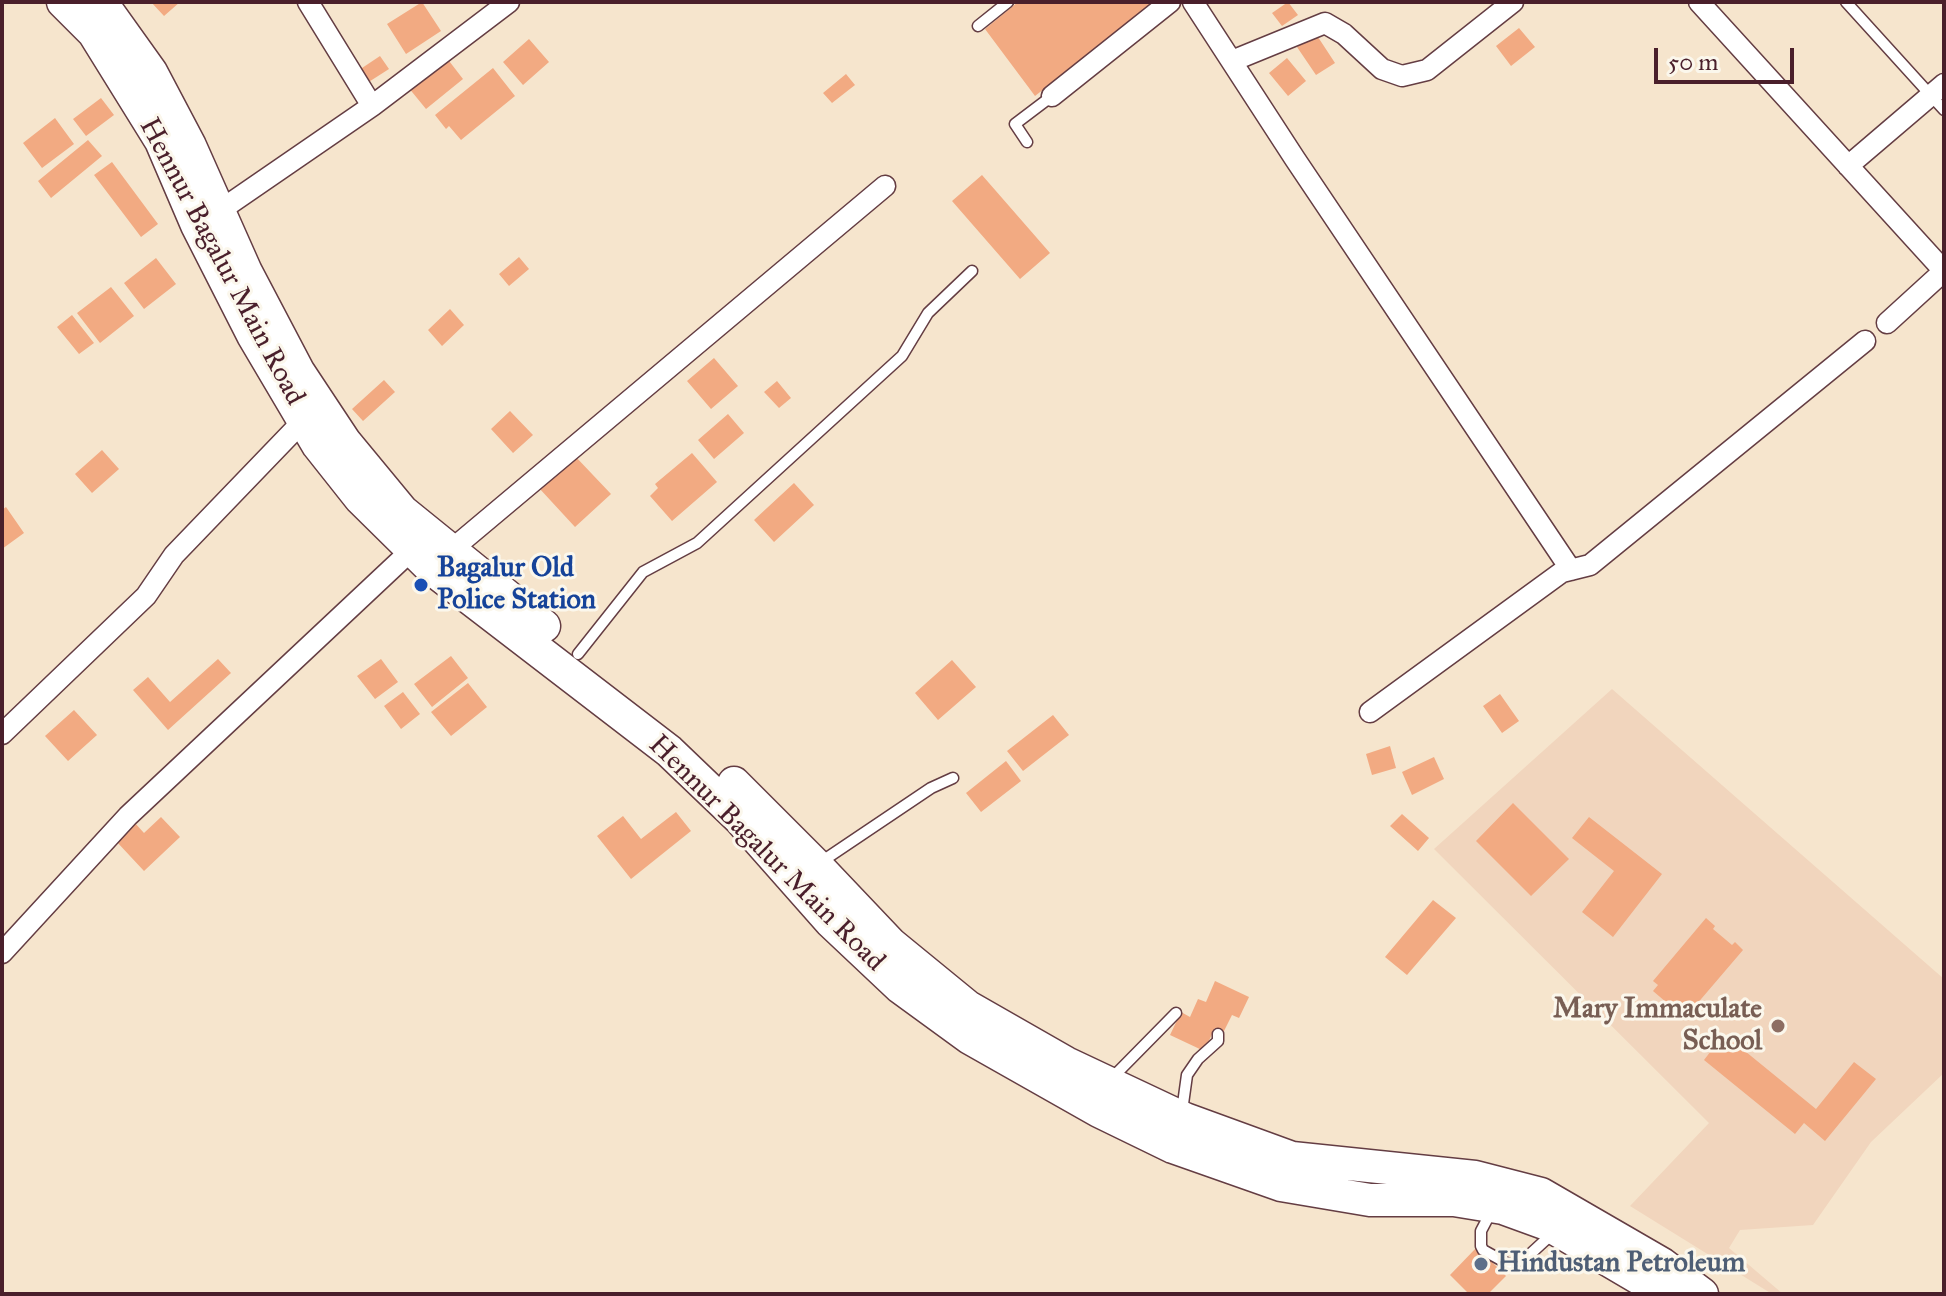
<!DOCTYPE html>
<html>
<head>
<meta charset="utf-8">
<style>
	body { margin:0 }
	#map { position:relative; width:1946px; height:1296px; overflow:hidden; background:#f6e5cd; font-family:"IM FELL Great Primer",serif }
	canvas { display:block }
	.frame { position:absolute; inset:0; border:4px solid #4a1f2b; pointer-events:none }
	.scale { position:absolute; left:1654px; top:48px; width:140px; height:36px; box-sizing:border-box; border:4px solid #4a1f2b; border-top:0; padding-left:10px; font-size:24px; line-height:28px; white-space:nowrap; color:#4a1f2b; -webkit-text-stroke:6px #fbf7ec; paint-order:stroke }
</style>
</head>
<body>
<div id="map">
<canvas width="1946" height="1296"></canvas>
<div class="frame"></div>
<div class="scale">50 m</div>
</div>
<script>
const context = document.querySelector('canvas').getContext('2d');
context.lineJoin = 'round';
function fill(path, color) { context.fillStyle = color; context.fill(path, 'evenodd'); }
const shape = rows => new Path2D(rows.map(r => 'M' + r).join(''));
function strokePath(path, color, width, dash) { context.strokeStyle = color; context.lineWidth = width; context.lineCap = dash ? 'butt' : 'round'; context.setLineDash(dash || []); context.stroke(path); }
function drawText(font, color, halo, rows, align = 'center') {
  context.font = font + ' "IM FELL Great Primer",serif'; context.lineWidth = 6; context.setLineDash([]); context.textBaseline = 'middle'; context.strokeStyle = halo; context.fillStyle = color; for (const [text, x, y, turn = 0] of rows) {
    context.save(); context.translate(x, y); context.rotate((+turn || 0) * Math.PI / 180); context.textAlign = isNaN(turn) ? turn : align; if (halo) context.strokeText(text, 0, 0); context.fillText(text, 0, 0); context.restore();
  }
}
fill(shape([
	[1612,689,1944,979,1944,1073,1871,1142,1813,1225,1740,1230,1729,1248,1783,1294,1772,1294,1630,1206,1709,1123,1434,849]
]), '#f1d5bd');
fill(shape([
	[151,2,180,2,164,16],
	[422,2,441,31,406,54,387,24],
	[1018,2,1155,2,1035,96,985,29],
	[1288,2,1298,15,1282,26,1272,13],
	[1519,28,1535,47,1511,66,1496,46],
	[1316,34,1335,63,1316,75,1297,47],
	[529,39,549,62,523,85,503,62],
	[380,56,389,69,364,85,356,72],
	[446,57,463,79,426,109,408,87],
	[1287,58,1306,81,1288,96,1269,73],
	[493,68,515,96,461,140,449,126,446,129,435,115],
	[846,74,855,85,832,103,823,93],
	[101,98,114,115,86,136,73,119],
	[55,118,74,144,42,168,23,143],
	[88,140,102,156,51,198,38,181],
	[112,162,158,224,141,237,94,175],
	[982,175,1050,253,1020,279,952,201],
	[519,257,529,269,509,286,499,274],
	[156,258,176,284,144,309,124,283],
	[111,287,134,316,100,343,77,313],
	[450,309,464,325,442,346,428,330],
	[72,315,94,343,79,354,57,327],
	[714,358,738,386,711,409,687,381],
	[384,380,395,392,363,421,352,409],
	[777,381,791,398,779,408,764,392],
	[510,411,533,435,513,453,491,429],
	[728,414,744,433,714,459,698,440],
	[102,450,119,469,92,493,75,474],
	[692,453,717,482,672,521,650,496,658,488,655,484],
	[574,455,611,494,575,527,539,488],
	[794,483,814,505,774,542,754,520],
	[6,507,24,533,2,549,2,510],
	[451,656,468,678,432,707,414,684],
	[218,659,231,673,168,730,133,690,148,677,170,702],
	[381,659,398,682,375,699,357,676],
	[952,660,976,687,938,720,915,693],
	[468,683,487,707,451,736,431,712],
	[403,692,420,714,401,729,384,706],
	[1500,694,1519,721,1502,733,1483,706],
	[74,710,97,735,68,761,45,736],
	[1053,715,1069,735,1023,771,1007,751],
	[1390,746,1396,768,1372,775,1366,754],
	[1434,757,1444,779,1412,795,1402,772],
	[1006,761,1021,781,981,812,966,793],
	[1513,803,1569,859,1531,896,1476,841],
	[676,812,691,831,631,879,597,836,623,816,641,839],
	[1402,814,1429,838,1418,851,1390,826],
	[161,817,180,837,144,871,116,841,134,822,144,833],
	[1589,817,1662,874,1613,937,1582,912,1614,871,1572,838],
	[1433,900,1456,918,1407,975,1385,957],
	[1706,918,1715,926,1713,929,1732,945,1735,942,1743,950,1690,1012,1685,1008,1680,1014,1653,991,1658,985,1653,981],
	[1215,981,1249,997,1239,1018,1232,1015,1223,1033,1215,1028,1204,1051,1170,1035,1181,1012,1190,1017,1198,999,1206,1002],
	[1724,1034,1816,1109,1854,1062,1876,1079,1825,1141,1804,1123,1795,1134,1704,1060],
	[1477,1247,1506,1276,1488,1294,1469,1294,1450,1275]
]), '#f2aa82');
const service = shape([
	[1846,2,1944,110],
	[978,26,1008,2],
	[1027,142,1015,124,1052,96],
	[578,654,643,572,697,543,902,356,928,313,972,271],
	[818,864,931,788,953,778],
	[1112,1078,1176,1013],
	[1182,1111,1187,1075,1198,1059,1218,1041,1218,1034],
	[1492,1210,1481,1231,1481,1246,1483,1250,1510,1265,1527,1257,1552,1234]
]);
const minor = shape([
	[1193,2,1295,159,1571,570],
	[1699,2,1944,271],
	[1232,61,1325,23,1344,34,1382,69,1402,76,1427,70,1513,2],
	[1052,96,1170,2],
	[372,106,509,2],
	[1848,166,1944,84],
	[212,216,372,106,308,2],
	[1887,323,1944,271],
	[444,556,885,186],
	[1370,712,1562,572,1590,565,1865,341],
	[2,734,146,596,174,555,303,421],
	[2,953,128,816,418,544]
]);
const primary = shape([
	[63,2,94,33,161,141,197,225,253,335,318,445,360,498,432,569,669,751,739,818,830,921,900,987,970,1038,1099,1111,1173,1147,1281,1185,1370,1200,1454,1200,1503,1208,1547,1224,1644,1281,1662,1294],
	[101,2,151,72,190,146,246,272,298,371,345,442,402,511,544,626],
	[734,783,816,865,891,944,968,1007,1066,1063,1185,1119,1292,1158,1475,1177,1541,1194,1662,1264,1702,1294]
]);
strokePath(service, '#643d43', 13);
strokePath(minor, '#643d43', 23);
strokePath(primary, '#643d43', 35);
strokePath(service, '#fff', 10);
strokePath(minor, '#fff', 20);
strokePath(primary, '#fff', 32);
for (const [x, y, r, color] of [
	[421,585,8,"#1a4fb4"],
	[1778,1026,8,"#8d6e63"],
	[1481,1264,8,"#5c6f8a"]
]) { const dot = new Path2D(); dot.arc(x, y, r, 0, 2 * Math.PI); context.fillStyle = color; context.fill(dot); strokePath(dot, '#fbf7ec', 3); }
drawText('28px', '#4a1f2b', '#fbf7ec', [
	["Hennur Bagalur Main Road",221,262,62],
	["Hennur Bagalur Main Road",766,854,45]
]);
drawText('bold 28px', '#164399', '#fbf7ec', [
	["Bagalur Old",437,569],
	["Police Station",437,601]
], 'left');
drawText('bold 28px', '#785e54', '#fbf7ec', [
	["Mary Immaculate",1762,1010],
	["School",1762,1042]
], 'right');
drawText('bold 28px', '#4e5e75', '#fbf7ec', [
	["Hindustan Petroleum",1497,1264]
], 'left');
</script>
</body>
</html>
